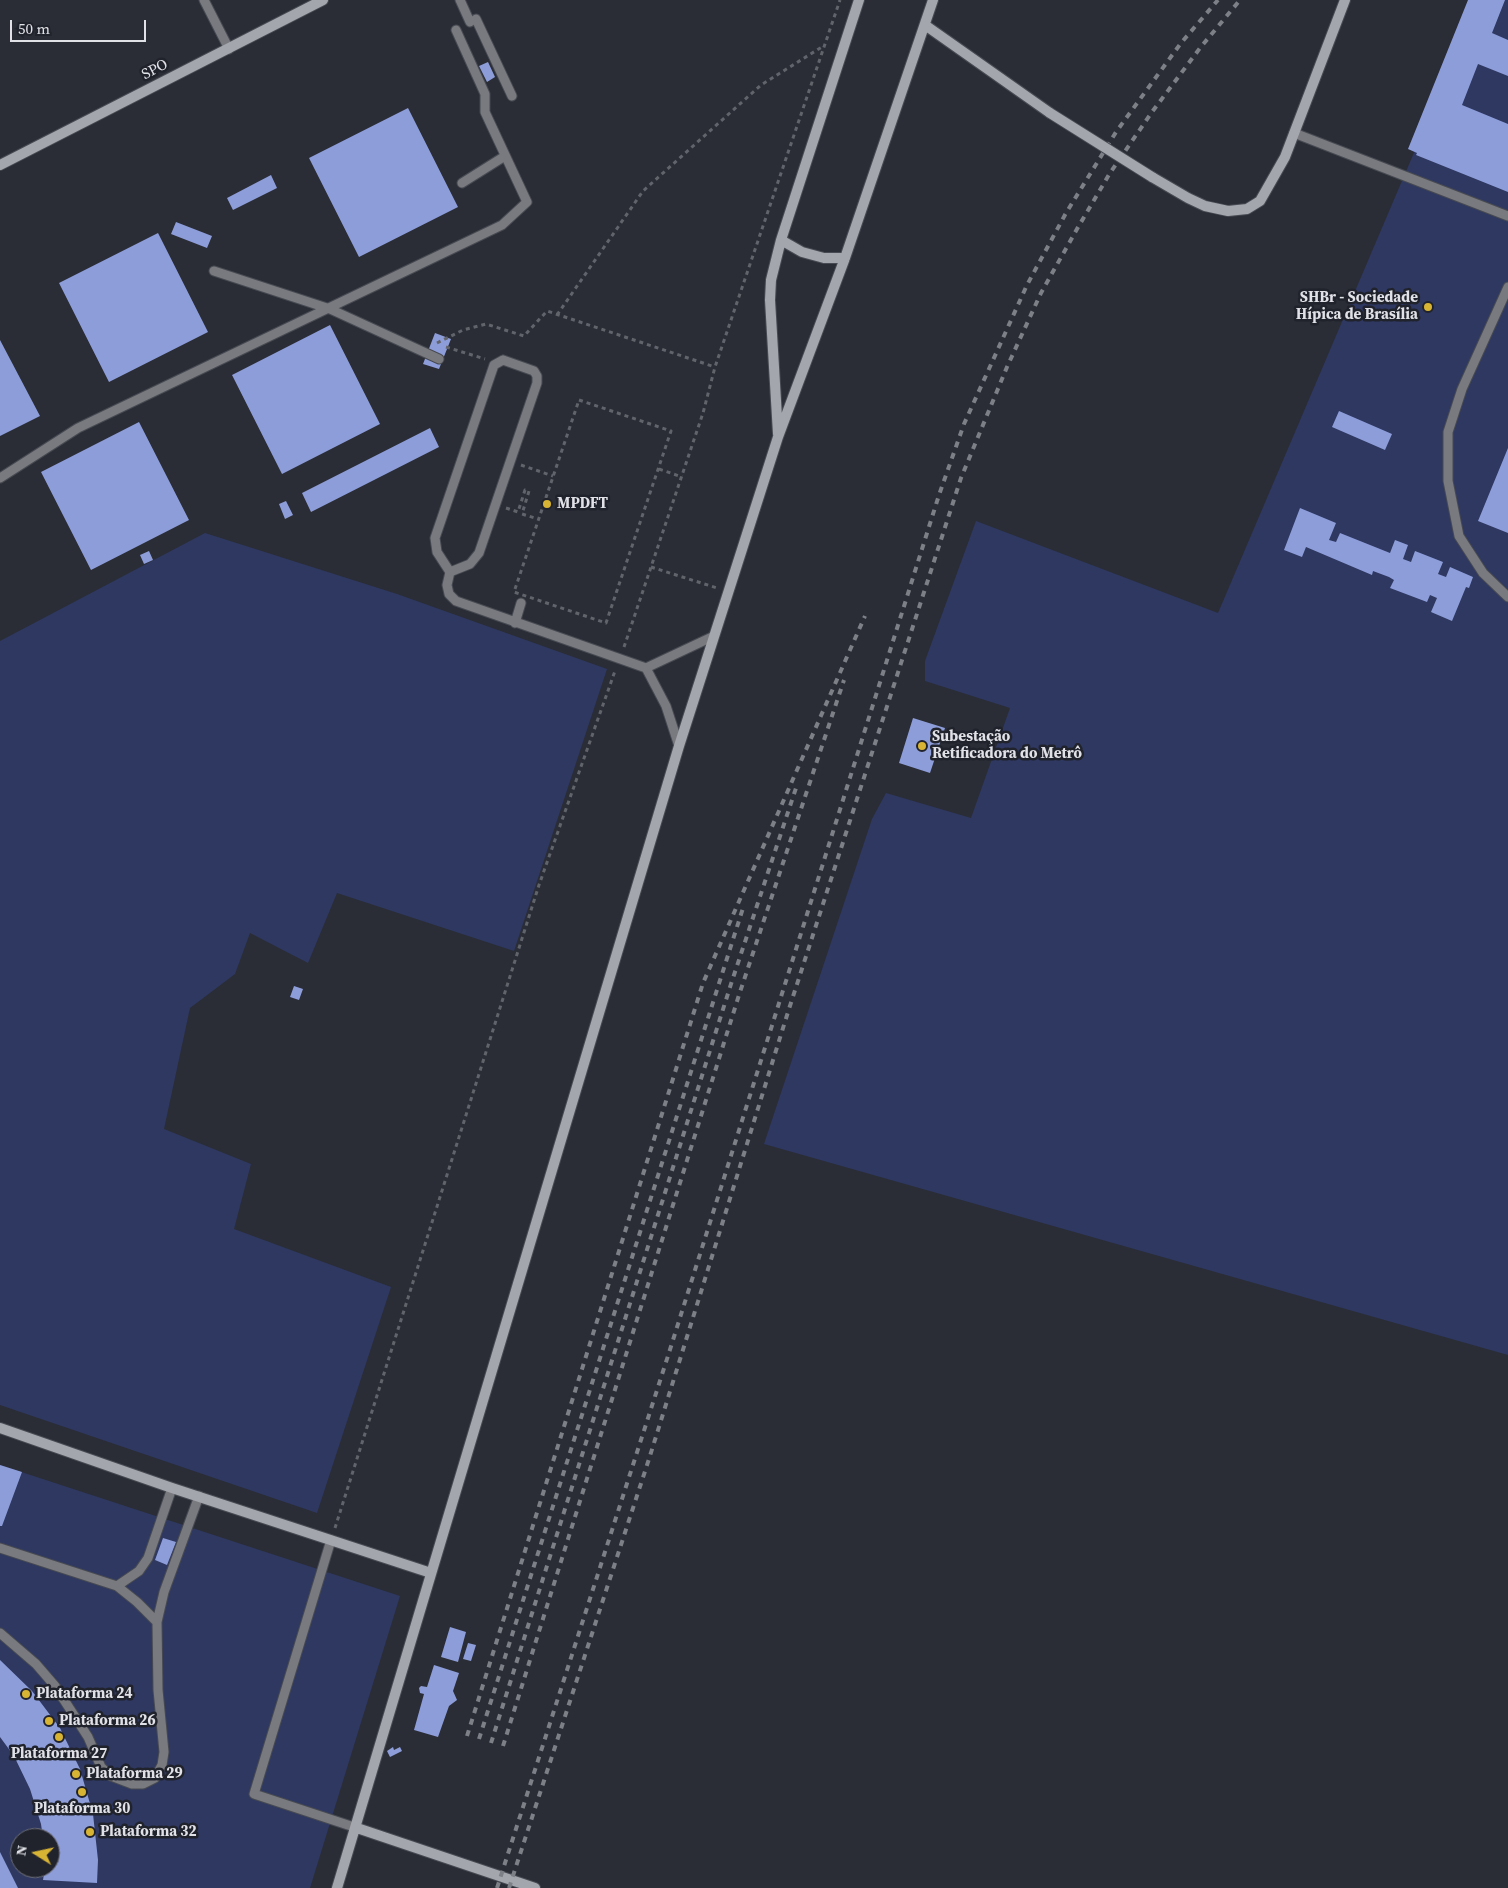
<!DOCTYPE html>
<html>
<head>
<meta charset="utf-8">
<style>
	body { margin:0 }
	#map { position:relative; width:1508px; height:1888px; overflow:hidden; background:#2a2d36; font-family:"Source Serif 4",serif }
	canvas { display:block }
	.north { position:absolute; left:10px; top:1828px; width:50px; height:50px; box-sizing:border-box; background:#21232c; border:1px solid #6e6f77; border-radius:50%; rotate:280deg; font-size:14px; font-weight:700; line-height:20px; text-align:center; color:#e1e2e8 }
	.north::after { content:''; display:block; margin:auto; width:18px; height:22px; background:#d8b434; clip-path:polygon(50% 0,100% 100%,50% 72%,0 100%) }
	.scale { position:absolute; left:10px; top:20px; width:136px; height:22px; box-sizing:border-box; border:2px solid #e1e2e8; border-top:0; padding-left:6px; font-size:15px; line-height:18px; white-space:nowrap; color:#e1e2e8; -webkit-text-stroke:4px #21232c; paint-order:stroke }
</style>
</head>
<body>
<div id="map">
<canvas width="1508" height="1888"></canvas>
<div class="north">N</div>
<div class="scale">50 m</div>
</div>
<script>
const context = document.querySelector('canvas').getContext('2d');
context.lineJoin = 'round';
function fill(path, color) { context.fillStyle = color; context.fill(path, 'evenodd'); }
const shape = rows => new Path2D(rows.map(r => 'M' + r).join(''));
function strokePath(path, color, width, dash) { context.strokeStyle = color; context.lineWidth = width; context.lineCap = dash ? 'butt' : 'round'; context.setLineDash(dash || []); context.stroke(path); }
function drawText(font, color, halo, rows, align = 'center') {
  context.font = font + ' "Source Serif 4",serif'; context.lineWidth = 5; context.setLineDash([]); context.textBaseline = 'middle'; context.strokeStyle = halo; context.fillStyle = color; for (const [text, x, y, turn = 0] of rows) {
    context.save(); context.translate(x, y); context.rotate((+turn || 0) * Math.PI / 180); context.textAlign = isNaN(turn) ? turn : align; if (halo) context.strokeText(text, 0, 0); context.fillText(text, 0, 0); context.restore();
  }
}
fill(shape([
	[1479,0,1508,0,1508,1355,764,1144,872,819,886,793,971,818,1010,708,925,681,925,661,976,521,1218,613],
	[205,533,397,594,607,669,514,951,337,893,308,963,250,933,235,974,190,1008,164,1129,251,1164,234,1229,391,1287,317,1513,0,1405,0,641],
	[0,1465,400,1596,310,1888,0,1888],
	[20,1838,50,1838,50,1868,20,1868]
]), '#2e3861');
fill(shape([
	[1468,0,1505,0,1492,33,1508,40,1508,76,1478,64,1462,105,1508,124,1508,192,1416,155,1417,153,1408,149],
	[488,62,495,77,487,82,479,66],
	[408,108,458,207,359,257,309,158],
	[271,175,277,188,233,210,227,198],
	[176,222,212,236,207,248,171,234],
	[158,233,208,332,109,382,59,283],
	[330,325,380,424,282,474,232,375],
	[435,333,451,339,439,369,423,364],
	[0,340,40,416,0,436],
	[1339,411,1392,434,1385,450,1332,427],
	[139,422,189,520,91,570,41,472],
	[430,428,439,447,311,512,302,493],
	[1508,448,1508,533,1478,521],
	[286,501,293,515,285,519,279,504],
	[1300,508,1336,523,1329,540,1336,542,1340,533,1390,553,1395,540,1408,545,1403,559,1411,562,1415,551,1443,562,1438,574,1446,577,1450,567,1473,577,1469,588,1466,587,1452,621,1431,612,1437,598,1430,595,1427,602,1390,588,1394,580,1389,577,1373,571,1372,575,1306,547,1302,557,1284,550],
	[149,551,153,560,144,564,140,555],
	[913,718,945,728,930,773,899,763],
	[294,986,303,989,299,1000,290,997],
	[0,1465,22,1472,2,1526,0,1526],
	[163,1538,176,1542,167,1565,155,1560],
	[450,1627,466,1632,458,1662,441,1657],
	[468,1643,476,1645,471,1661,463,1659],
	[0,1660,32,1691,60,1728,80,1769,93,1814,98,1860,97,1883,43,1880,45,1868,50,1868,50,1838,43,1838,41,1824,30,1789,14,1756,0,1737],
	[434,1665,459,1673,453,1691,457,1700,449,1706,438,1737,414,1730,424,1694,420,1693,419,1688,421,1686,427,1687],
	[393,1747,394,1750,400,1747,402,1751,390,1757,387,1751],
	[0,1852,18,1888,0,1888]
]), '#8d9dda');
const lane = shape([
	[204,0,229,49],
	[460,0,470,22],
	[476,19,512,96],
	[1294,133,1508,216],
	[462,183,505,156],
	[214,271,330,309,439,359],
	[1508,287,1462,389,1448,432,1448,481,1459,536,1483,573,1508,597],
	[503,360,534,371,537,376,537,383,479,553,470,564,450,572,437,552,435,538,494,365,503,360],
	[0,478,78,428,502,225,527,202,485,112,485,94,456,30],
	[450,572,447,585,449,594,456,601,646,668,666,706,679,746],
	[515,623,521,603],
	[646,668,714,636],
	[331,1540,254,1794,357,1828],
	[0,1548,117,1586,139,1571,148,1558,172,1488],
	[117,1586,137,1602,157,1622],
	[0,1633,36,1664,55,1686,88,1737,101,1767,111,1776,132,1784,143,1784,155,1778,162,1765,164,1752,158,1690,157,1622,164,1592,199,1496]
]);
const secondary = shape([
	[925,25,1050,113],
	[0,165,323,0],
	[1152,177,1188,198,1205,206,1228,211,1247,209,1260,201,1285,157,1345,0],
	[781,240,802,252,824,258,845,258],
	[778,434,770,300,771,280,781,240,859,0],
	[0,1428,172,1488,431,1573],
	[357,1828,535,1888],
	[337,1888,679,746,778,437,845,258,933,0]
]);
strokePath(lane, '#474a52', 11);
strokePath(secondary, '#474a52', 12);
strokePath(shape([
	[557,315,643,191,761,85,825,45],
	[437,343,463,330,486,324,524,336,547,311,715,367],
	[446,347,485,359],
	[579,400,671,431,606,623,514,592,579,400],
	[521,465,553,476],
	[659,469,682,477],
	[506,508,518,512,525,490,529,491,522,514,538,519],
	[651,567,717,588],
	[624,647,703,413,715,367,840,0],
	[335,1528,539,885,615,671]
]), '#62646c', 3, [4, 4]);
strokePath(lane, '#797a7f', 9);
strokePath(secondary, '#a4a6ad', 10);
strokePath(shape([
	[467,1736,703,983,865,616],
	[479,1739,743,908],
	[491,1743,731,984,796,788],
	[503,1746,739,995,844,680],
	[497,1888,667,1359,939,495,964,424,1027,285,1066,213,1116,132,1181,43,1218,0],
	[509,1888,649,1459,788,1012,961,478,1007,367,1041,293,1077,229,1110,173,1152,112,1200,48,1240,0]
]), '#7e8088', 4, [6, 6]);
const secondaryBridge = shape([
	[1050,113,1152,177]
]);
strokePath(secondaryBridge, '#474a52', 12, []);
strokePath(secondaryBridge, '#a4a6ad', 10);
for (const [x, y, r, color] of [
	[1428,307,5,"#d8b434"],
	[547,504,5,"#d8b434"],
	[922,746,5,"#d8b434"],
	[26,1694,5,"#d8b434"],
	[49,1721,5,"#d8b434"],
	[59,1737,5,"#d8b434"],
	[76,1774,5,"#d8b434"],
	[82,1792,5,"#d8b434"],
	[90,1832,5,"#d8b434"]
]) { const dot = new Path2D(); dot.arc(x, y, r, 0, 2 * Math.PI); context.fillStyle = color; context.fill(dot); strokePath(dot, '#21232c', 2); }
drawText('15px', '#e1e2e8', '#21232c', [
	["SPO",155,70,-27]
]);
drawText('bold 15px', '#e1e2e8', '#21232c', [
	["SHBr - Sociedade",1418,298,"right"],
	["Hípica de Brasília",1418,315,"right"],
	["MPDFT",557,504],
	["Subestação",932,737],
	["Retificadora do Metrô",932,754],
	["Plataforma 24",36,1694],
	["Plataforma 26",59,1721],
	["Plataforma 27",59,1754,"center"],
	["Plataforma 29",86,1774],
	["Plataforma 30",82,1809,"center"],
	["Plataforma 32",100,1832]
], 'left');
</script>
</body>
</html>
